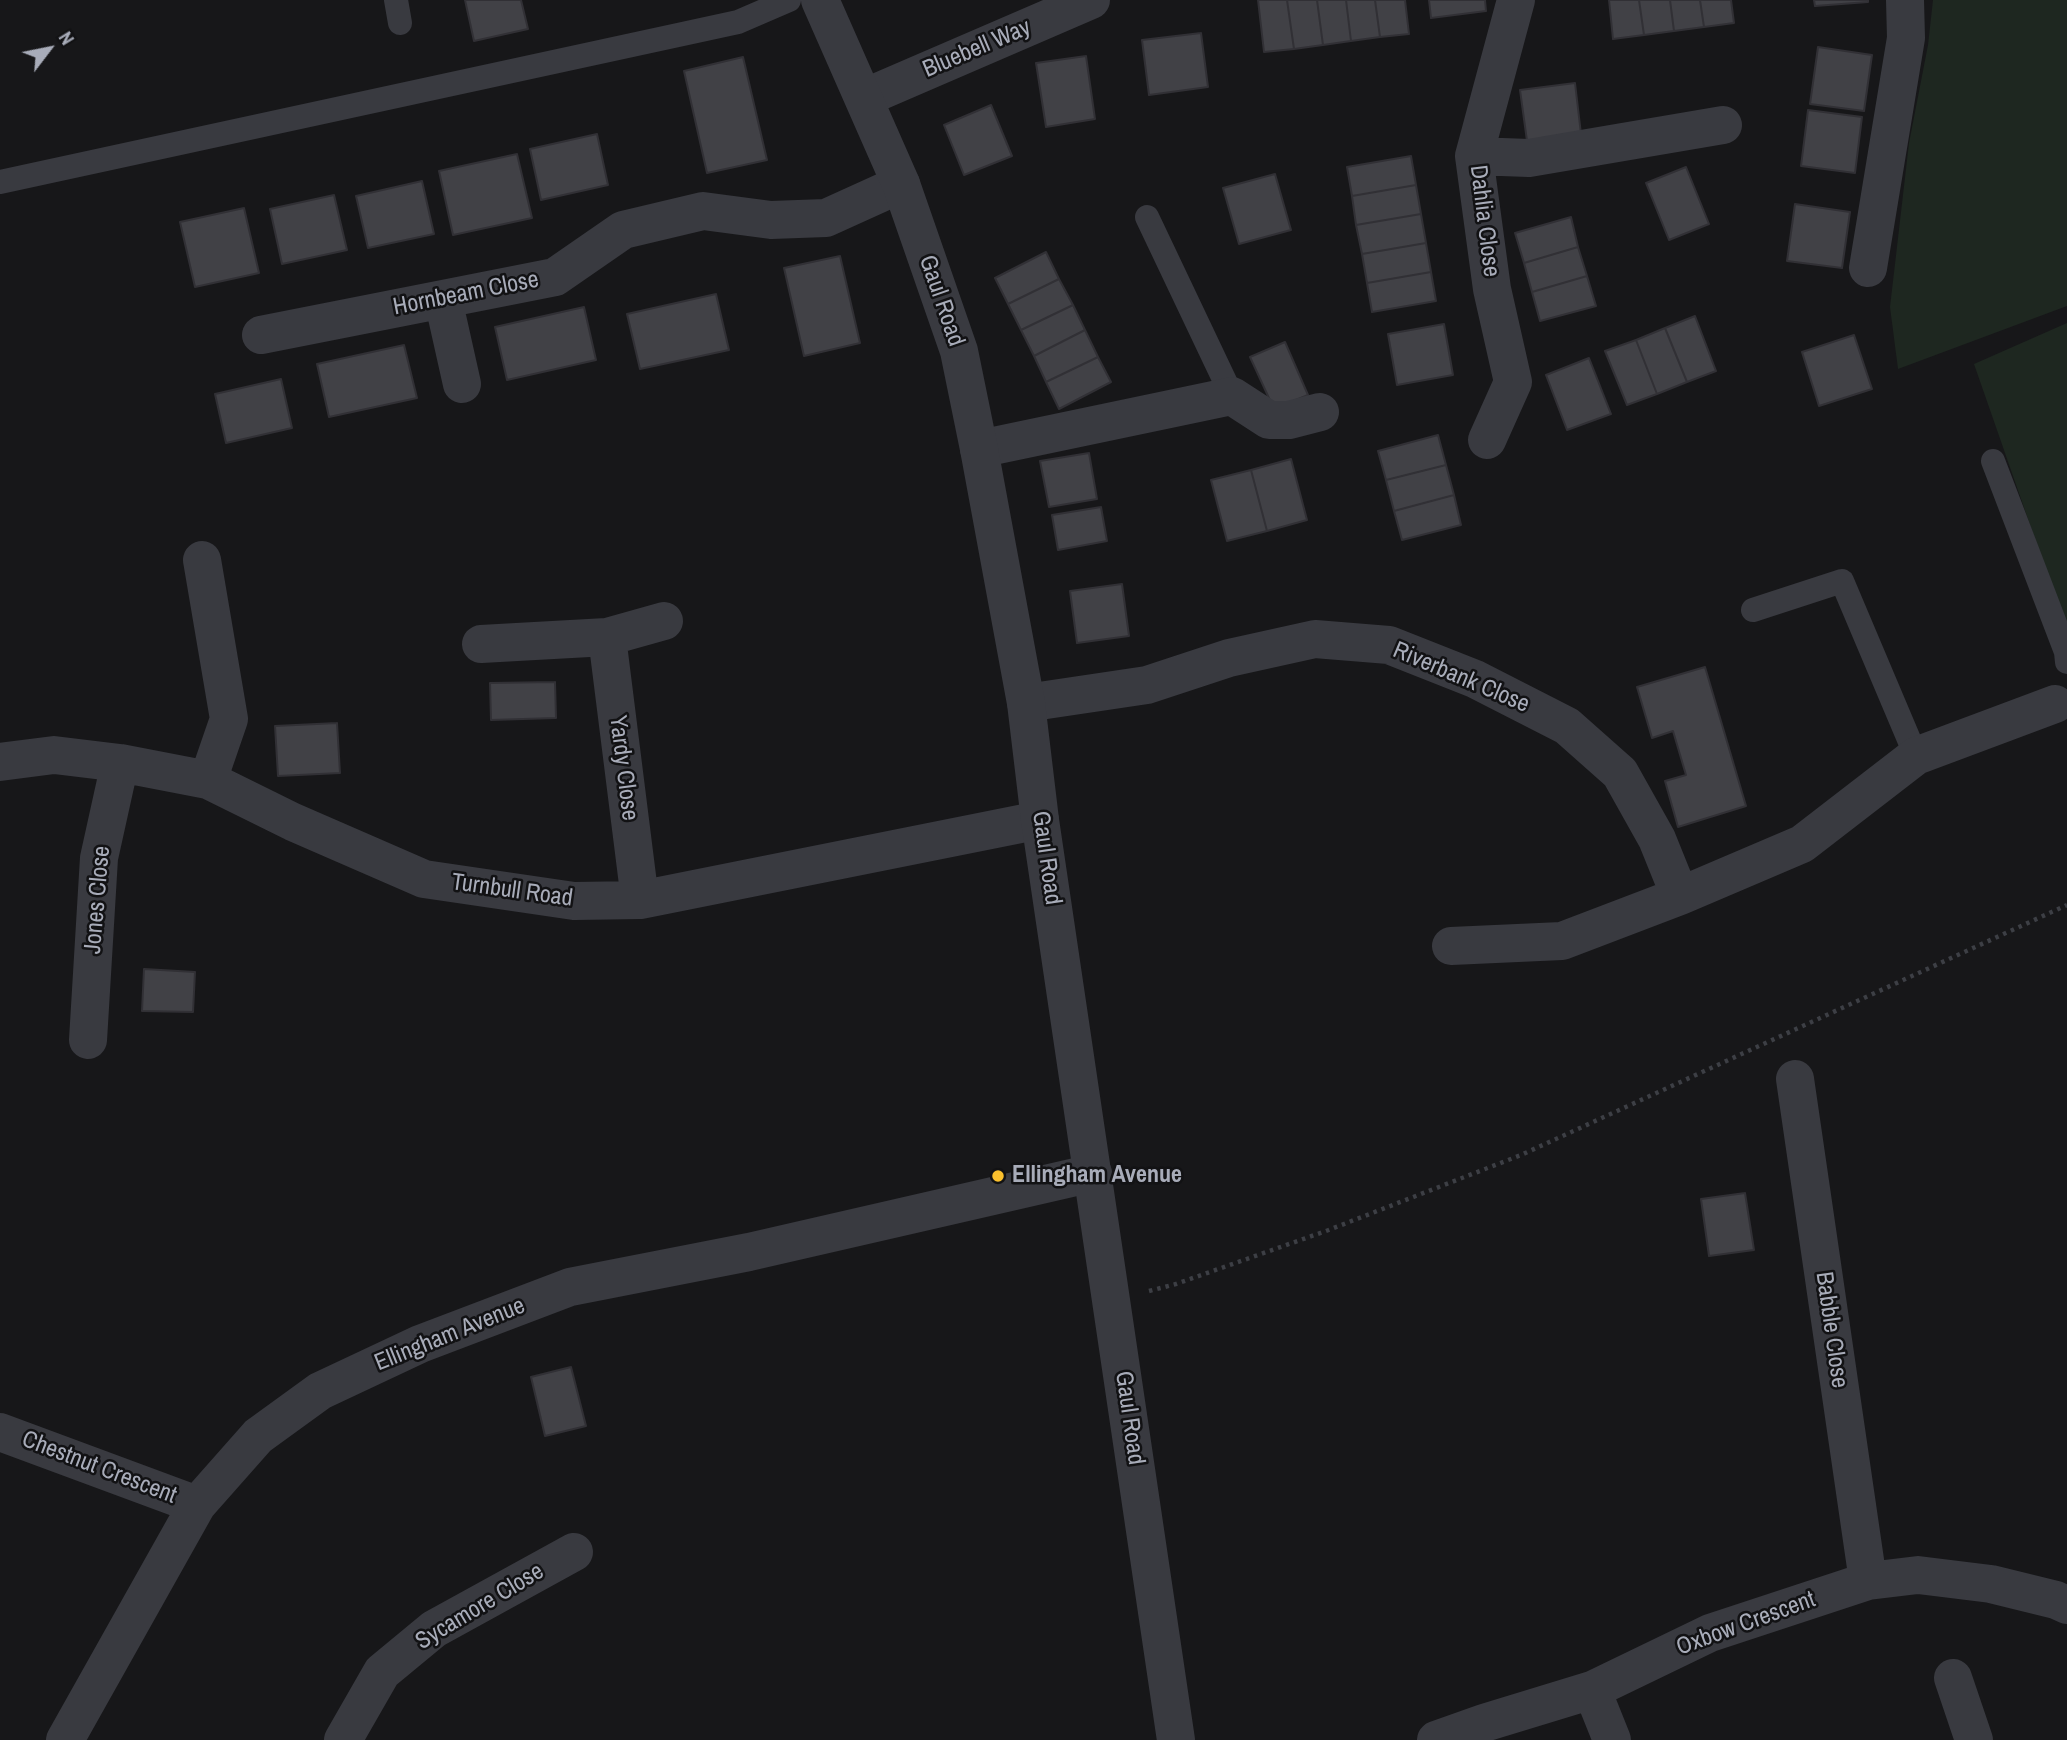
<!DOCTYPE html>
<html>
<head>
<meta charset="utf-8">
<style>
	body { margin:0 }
	#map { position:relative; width:2067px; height:1740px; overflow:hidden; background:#171719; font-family:"Archivo Narrow",sans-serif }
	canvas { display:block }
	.north { position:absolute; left:14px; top:14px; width:70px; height:70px; -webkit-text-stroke:5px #121214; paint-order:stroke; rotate:58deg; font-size:19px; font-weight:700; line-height:28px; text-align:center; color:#a8acb9 }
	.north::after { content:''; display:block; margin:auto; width:24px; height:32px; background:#a8acb9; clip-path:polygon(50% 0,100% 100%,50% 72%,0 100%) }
</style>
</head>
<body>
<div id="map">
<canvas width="2067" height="1740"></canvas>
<div class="north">N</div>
</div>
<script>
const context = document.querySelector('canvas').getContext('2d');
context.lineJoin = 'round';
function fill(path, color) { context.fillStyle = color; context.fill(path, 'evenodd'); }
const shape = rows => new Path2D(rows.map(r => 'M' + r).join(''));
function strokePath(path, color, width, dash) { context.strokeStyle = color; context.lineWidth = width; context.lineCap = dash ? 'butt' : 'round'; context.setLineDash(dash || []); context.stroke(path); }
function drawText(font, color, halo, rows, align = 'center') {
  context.font = font + ' "Archivo Narrow",sans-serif'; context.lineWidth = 5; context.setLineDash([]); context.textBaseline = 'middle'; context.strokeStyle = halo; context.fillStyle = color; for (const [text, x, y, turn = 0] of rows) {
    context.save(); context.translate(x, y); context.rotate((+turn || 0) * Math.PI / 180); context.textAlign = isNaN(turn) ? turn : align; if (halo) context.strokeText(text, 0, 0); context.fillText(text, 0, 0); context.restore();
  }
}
fill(shape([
	[1933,0,2067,0,2067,306,1898,369,1890,307,1909,143,1928,45],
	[2067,323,2067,631,1974,364]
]), '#1e2720');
const building = shape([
	[465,0,521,0,528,29,474,41,465,0],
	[1258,0,1287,0,1294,49,1264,52,1258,0],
	[1287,0,1317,0,1323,45,1294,49,1287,0],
	[1317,0,1346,0,1351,41,1323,45,1317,0],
	[1346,0,1375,0,1380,37,1351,41,1346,0],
	[1375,0,1405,0,1409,34,1380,37,1375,0],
	[1429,0,1485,0,1486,11,1431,18,1429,0],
	[1609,0,1639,0,1644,35,1613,39,1609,0],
	[1639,0,1670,0,1674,31,1644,35,1639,0],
	[1670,0,1700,0,1704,27,1674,31,1670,0],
	[1700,0,1731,0,1734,23,1704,27,1700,0],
	[1814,0,1868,0,1868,2,1815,6,1814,0],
	[1201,33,1208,87,1149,95,1142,40,1201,33],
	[1818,47,1872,55,1864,111,1810,104,1818,47],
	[1086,56,1095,119,1046,127,1036,63,1086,56],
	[743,57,767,160,707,173,684,71,743,57],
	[1575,83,1581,134,1527,141,1520,90,1575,83],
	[991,105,1012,156,964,175,944,125,991,105],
	[1808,110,1862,117,1855,173,1801,166,1808,110],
	[597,134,608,185,541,200,530,149,597,134],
	[517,154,532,218,453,235,439,171,517,154],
	[1411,156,1416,185,1352,196,1347,167,1411,156],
	[1686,167,1709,224,1669,240,1646,183,1686,167],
	[1275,174,1291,230,1239,244,1223,188,1275,174],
	[422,181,434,234,368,248,356,196,422,181],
	[1416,185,1421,214,1356,225,1352,196,1416,185],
	[334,195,347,250,282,264,270,209,334,195],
	[1795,204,1850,212,1842,268,1787,261,1795,204],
	[244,208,259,273,195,287,180,222,244,208],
	[1421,214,1426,243,1362,254,1356,225,1421,214],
	[1571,217,1578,247,1524,263,1515,233,1571,217],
	[1426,243,1431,272,1367,283,1362,254,1426,243],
	[1578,247,1587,276,1532,292,1524,263,1578,247],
	[1046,252,1059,279,1008,304,995,278,1046,252],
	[840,256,860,343,804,356,784,268,840,256],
	[1431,272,1436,301,1372,312,1367,283,1431,272],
	[1587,276,1596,306,1540,321,1532,292,1587,276],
	[1059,279,1073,305,1021,330,1008,304,1059,279],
	[716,294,729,350,640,369,627,314,716,294],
	[1073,305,1085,330,1034,356,1021,330,1073,305],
	[584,307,596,360,507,380,495,327,584,307],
	[1695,316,1716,371,1687,382,1665,328,1695,316],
	[1444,324,1453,375,1397,385,1388,334,1444,324],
	[1665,328,1687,382,1657,394,1636,340,1665,328],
	[1085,330,1098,357,1046,382,1034,356,1085,330],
	[1854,335,1872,389,1819,406,1802,352,1854,335],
	[1636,340,1657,394,1627,405,1605,351,1636,340],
	[1285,342,1308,395,1274,409,1250,357,1285,342],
	[404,345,417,398,329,417,317,364,404,345],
	[1098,357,1111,382,1059,409,1046,382,1098,357],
	[1589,358,1611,414,1567,430,1546,375,1589,358],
	[281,379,292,428,226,443,215,394,281,379],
	[1438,435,1446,465,1386,480,1378,451,1438,435],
	[1089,453,1097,499,1049,507,1040,461,1089,453],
	[1291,459,1307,520,1267,531,1251,470,1291,459],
	[1446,465,1454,495,1394,511,1386,480,1446,465],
	[1251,470,1267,531,1227,541,1211,480,1251,470],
	[1454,495,1461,525,1402,540,1394,511,1454,495],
	[1101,507,1107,541,1058,550,1052,515,1101,507],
	[1122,584,1129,636,1077,643,1070,591,1122,584],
	[1705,667,1746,806,1678,827,1665,781,1686,775,1673,731,1652,738,1637,687,1705,667],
	[555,682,556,718,491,720,490,683,555,682],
	[337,723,340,773,278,776,275,726,337,723],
	[144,969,195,972,193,1012,142,1011,144,969],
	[1745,1193,1754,1250,1709,1256,1701,1199,1745,1193],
	[571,1367,586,1426,545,1436,531,1377,571,1367]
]);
fill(building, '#414146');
strokePath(building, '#313035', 2);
strokePath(shape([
	[1149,1291,1176,1284,1326,1231,1521,1155,2067,905]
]), '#3d3f45', 4.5, [3.5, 5]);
strokePath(shape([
	[396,0,400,23],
	[0,182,738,22,789,0],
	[1147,217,1232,396],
	[1993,461,2066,652,2067,662],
	[1753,610,1842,581,1916,756]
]), '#393a40', 24);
strokePath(shape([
	[864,98,1091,0],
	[1474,156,1529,158,1723,125],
	[1868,268,1906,38,1905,0],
	[443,299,462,384],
	[261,335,555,277,623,230,703,211,771,220,826,218,901,184],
	[1487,440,1513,382,1492,289,1474,156,1516,0],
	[979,449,1232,396,1269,420,1289,420,1320,412],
	[202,560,229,719,208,780],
	[607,637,640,900],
	[481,644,607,637,664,621],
	[1026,703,1147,685,1229,658,1315,639,1389,645,1475,679,1567,726,1620,773,1657,839,1680,896,1802,844,1916,756,2055,704],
	[0,762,54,755,120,763,208,780,293,822,424,879,574,901,640,900,1040,820],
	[1451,946,1562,941,1680,896],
	[88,1040,99,858,120,763],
	[1795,1079,1868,1581],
	[0,1432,197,1505],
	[1953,1678,1974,1740],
	[1592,1690,1612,1740],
	[65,1740,197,1505,258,1436,320,1391,420,1344,570,1287,749,1252,1093,1173],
	[343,1740,382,1672,434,1629,574,1552],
	[1436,1740,1484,1723,1592,1690,1710,1633,1868,1581,1918,1575,1991,1584,2056,1600,2067,1605]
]), '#393a40', 38);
strokePath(shape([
	[820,0,901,184,959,351,979,449,1026,703,1040,820,1176,1740]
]), '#393a40', 38);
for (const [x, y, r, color] of [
	[998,1176,7,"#fbc02d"]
]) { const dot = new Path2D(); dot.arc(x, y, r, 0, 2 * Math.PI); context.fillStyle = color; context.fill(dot); strokePath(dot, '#121214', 2.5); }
drawText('24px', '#a8acb9', '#121214', [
	["Bluebell Way",977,49,-23],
	["Dahlia Close",1484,221,83],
	["Hornbeam Close",466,294,-11],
	["Gaul Road",941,301,71],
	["Riverbank Close",1461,678,23],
	["Yardy Close",623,768,83],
	["Gaul Road",1046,858,82],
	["Turnbull Road",512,891,8],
	["Jones Close",98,900,-85],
	["Babble Close",1831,1330,82],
	["Ellingham Avenue",450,1335,-22],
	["Gaul Road",1129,1418,82],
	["Chestnut Crescent",99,1468,21],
	["Sycamore Close",480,1607,-31],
	["Oxbow Crescent",1746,1624,-20]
]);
drawText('bold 24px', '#a8acb9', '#121214', [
	["Ellingham Avenue",1012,1176]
], 'left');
</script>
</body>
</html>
